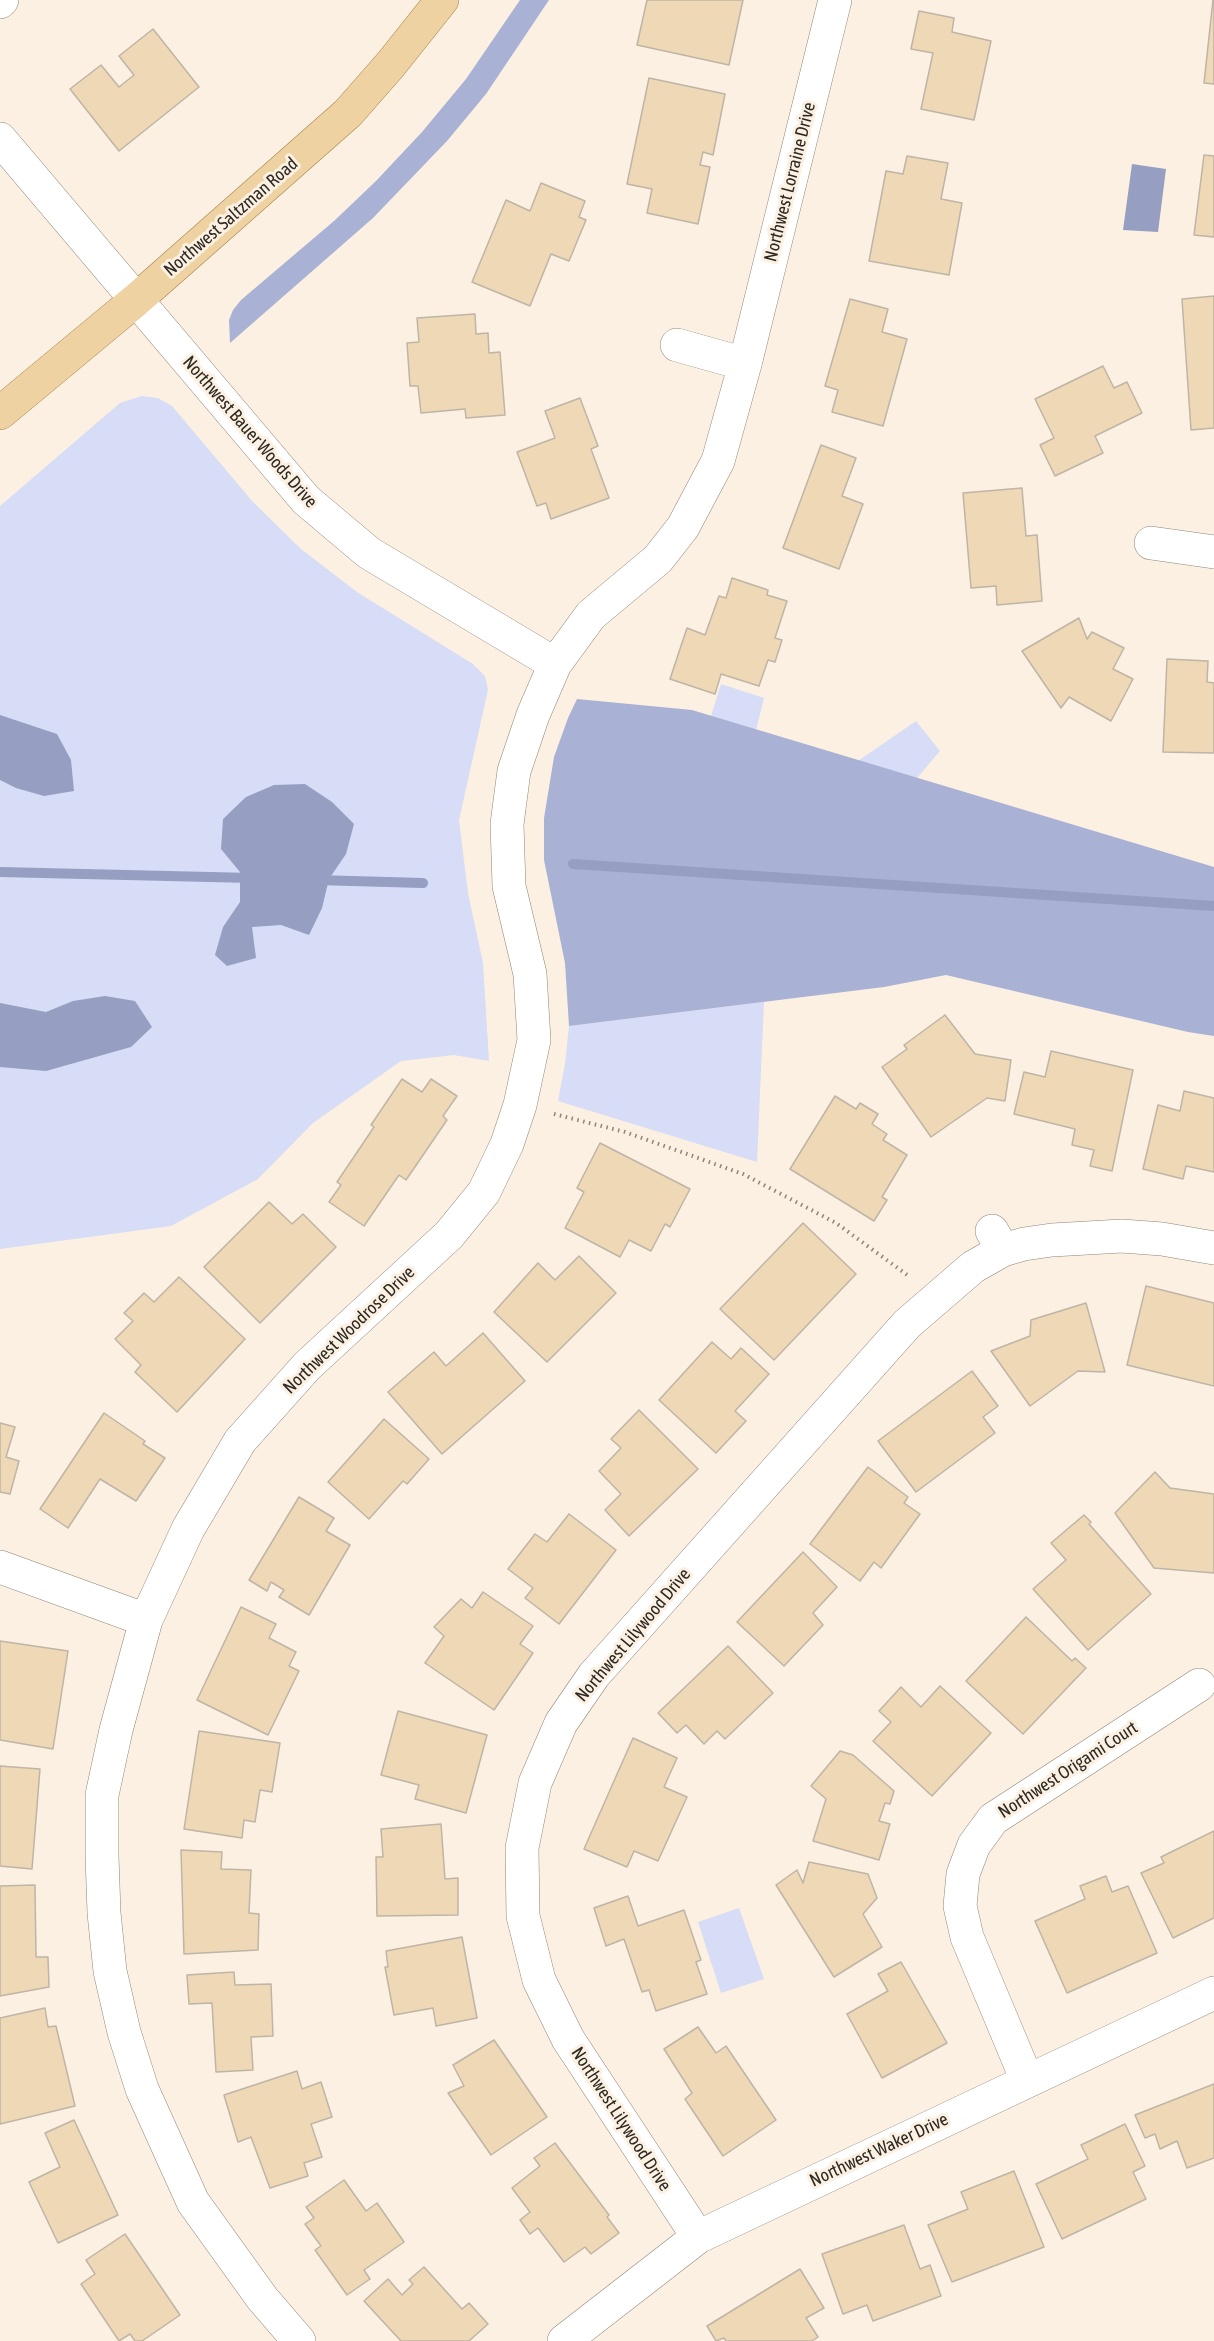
<!DOCTYPE html>
<html>
<head>
<meta charset="utf-8">
<style>
	body { margin:0 }
	canvas { display:block; background:#fbf0e1 }
</style>
</head>
<body>
<canvas width="1214" height="2341"></canvas>
<script>
const context = document.querySelector('canvas').getContext('2d');
context.lineJoin = 'round';
function fill(path, color) { context.fillStyle = color; context.fill(path, 'evenodd'); }
const shape = rows => new Path2D(rows.map(r => 'M' + r).join(''));
function strokePath(path, color, width, dash) { context.strokeStyle = color; context.lineWidth = width; context.lineCap = dash ? 'butt' : 'round'; context.setLineDash(dash || []); context.stroke(path); }
function drawText(font, color, halo, rows, align = 'center') {
  context.font = font + ' "Asap Condensed",sans-serif'; context.lineWidth = 6; context.setLineDash([]); context.textBaseline = 'middle'; context.strokeStyle = halo; context.fillStyle = color; for (const [text, x, y, turn = 0] of rows) {
    context.save(); context.translate(x, y); context.rotate((+turn || 0) * Math.PI / 180); context.textAlign = isNaN(turn) ? turn : align; if (halo) context.strokeText(text, 0, 0); context.fillText(text, 0, 0); context.restore();
  }
}
fill(shape([
	[142,396,158,398,172,406,253,502,301,549,357,592,473,664,485,676,488,690,459,820,468,893,483,963,489,1061,454,1055,401,1061,313,1123,258,1179,171,1226,0,1249,0,506,120,403],
	[721,684,764,698,756,730,711,716],
	[916,721,940,751,917,778,858,761],
	[764,1002,757,1162,558,1101,565,1064,569,1026],
	[739,1908,764,1979,721,1993,698,1922]
]), '#d7ddf6');
fill(shape([
	[520,0,549,0,486,94,447,141,373,218,230,343,229,320,233,310,241,300,334,221,376,181,422,132,466,79],
	[577,699,692,710,1214,867,1214,1036,1188,1032,946,975,884,987,569,1026,565,963,544,860,544,818,554,757,568,718]
]), '#a9b1d5');
fill(shape([
	[1132,164,1166,169,1158,232,1123,230],
	[0,715,57,734,71,760,74,791,44,796,16,788,0,780],
	[305,784,332,802,354,824,346,854,329,879,322,908,309,935,281,925,252,927,256,958,227,966,215,955,223,927,240,902,240,872,221,849,223,819,246,797,274,785],
	[105,996,135,1001,152,1027,131,1047,46,1071,0,1067,0,1003,46,1012,73,1001]
]), '#969ec1');
strokePath(shape([
	[573,864,1214,906],
	[0,872,252,878],
	[316,880,423,883]
]), '#969ec1', 10);
const building = shape([
	[647,0,743,0,729,65,637,45,647,0],
	[1213,0,1214,0,1214,84,1204,83,1213,0],
	[919,11,954,18,952,32,991,41,974,120,921,109,933,53,911,49,919,11],
	[153,29,199,87,119,151,70,89,101,65,119,87,134,75,119,56,153,29],
	[649,78,725,94,713,155,703,152,700,165,710,167,698,224,647,213,652,189,627,184,649,78],
	[1204,155,1214,156,1214,237,1194,235,1204,155],
	[907,156,948,163,941,199,962,203,949,275,869,261,886,171,903,174,907,156],
	[541,183,585,201,579,217,586,220,569,261,551,254,530,306,472,282,506,200,530,211,541,183],
	[1214,296,1214,428,1191,430,1182,299,1214,296],
	[850,299,888,309,882,332,907,339,883,426,832,412,838,390,825,386,850,299],
	[475,314,476,334,488,333,489,353,500,352,505,415,466,418,465,409,421,413,418,386,410,386,407,343,419,342,417,318,475,314],
	[1103,366,1114,388,1127,382,1142,413,1095,436,1103,453,1055,476,1040,445,1054,438,1035,399,1103,366],
	[580,398,598,446,591,449,609,498,551,519,546,503,537,506,517,452,555,438,545,411,580,398],
	[821,445,856,458,842,496,863,504,839,569,783,548,821,445],
	[1022,488,1026,536,1037,535,1042,601,997,605,996,586,971,588,963,493,1022,488],
	[732,578,768,590,767,595,787,601,775,638,782,640,775,662,768,660,759,686,721,674,715,694,670,679,687,628,705,635,719,596,726,598,732,578],
	[1079,618,1087,639,1092,632,1124,648,1113,669,1133,679,1111,721,1069,697,1061,708,1022,651,1079,618],
	[1167,659,1208,661,1207,682,1214,683,1214,753,1163,752,1167,659],
	[945,1015,975,1054,1011,1060,1005,1101,987,1098,931,1137,882,1067,907,1049,904,1045,945,1015],
	[1051,1051,1133,1070,1112,1171,1090,1166,1094,1150,1072,1145,1075,1129,1014,1114,1024,1072,1045,1077,1051,1051],
	[402,1079,422,1092,431,1079,457,1096,443,1116,447,1120,406,1180,399,1175,364,1226,329,1202,341,1185,337,1182,374,1127,371,1125,402,1079],
	[1184,1091,1214,1098,1214,1172,1186,1166,1183,1179,1143,1169,1158,1105,1180,1111,1184,1091],
	[835,1096,856,1109,860,1103,878,1114,872,1124,887,1134,883,1140,907,1155,882,1197,887,1200,874,1221,790,1169,835,1096],
	[600,1143,690,1189,670,1227,665,1224,651,1251,629,1240,620,1257,565,1228,584,1192,577,1188,600,1143],
	[269,1202,292,1224,303,1214,336,1247,260,1323,204,1267,269,1202],
	[803,1223,856,1274,774,1360,720,1309,803,1223],
	[579,1256,616,1293,547,1362,494,1312,538,1263,555,1280,579,1256],
	[179,1277,245,1339,177,1412,135,1372,141,1365,115,1339,133,1321,124,1313,144,1293,154,1302,179,1277],
	[1146,1286,1214,1303,1214,1386,1127,1365,1146,1286],
	[1086,1303,1105,1372,1078,1371,1030,1406,991,1351,1030,1336,1031,1320,1086,1303],
	[483,1333,525,1381,442,1454,388,1392,434,1352,446,1366,483,1333],
	[712,1342,731,1359,741,1348,769,1374,735,1411,746,1421,716,1453,659,1400,712,1342],
	[972,1371,998,1406,983,1417,995,1433,916,1492,878,1441,972,1371],
	[639,1410,698,1469,629,1536,605,1510,621,1494,599,1471,621,1448,611,1439,639,1410],
	[104,1413,145,1441,143,1444,165,1458,136,1501,100,1479,68,1528,40,1509,104,1413],
	[384,1419,429,1459,407,1484,403,1481,369,1519,328,1482,384,1419],
	[0,1423,15,1427,6,1457,19,1461,10,1494,0,1492,0,1423],
	[868,1467,908,1497,904,1503,920,1514,881,1568,874,1562,860,1581,810,1544,868,1467],
	[1155,1472,1170,1488,1214,1494,1214,1573,1154,1568,1115,1513,1155,1472],
	[299,1497,334,1518,326,1531,350,1545,309,1615,279,1597,284,1590,271,1582,267,1591,249,1580,299,1497],
	[569,1514,616,1550,559,1624,525,1598,533,1588,508,1569,535,1534,547,1542,569,1514],
	[1084,1515,1091,1522,1089,1524,1151,1594,1088,1650,1033,1589,1066,1560,1051,1543,1084,1515],
	[803,1552,837,1587,813,1613,823,1625,784,1666,737,1622,803,1552],
	[483,1592,533,1626,520,1644,533,1653,494,1710,425,1663,444,1636,434,1627,461,1599,472,1608,483,1592],
	[241,1607,276,1624,269,1638,296,1652,289,1666,299,1671,268,1735,197,1700,241,1607],
	[1026,1617,1072,1661,1075,1658,1086,1668,1023,1734,966,1681,1026,1617],
	[0,1641,68,1651,53,1749,0,1740,0,1641],
	[728,1646,773,1693,725,1739,717,1731,704,1744,686,1725,677,1733,658,1713,728,1646],
	[940,1686,991,1733,932,1796,873,1741,891,1722,879,1711,901,1687,921,1707,940,1686],
	[398,1711,487,1735,466,1813,415,1799,419,1785,381,1775,398,1711],
	[199,1731,280,1743,272,1792,260,1790,255,1822,244,1820,242,1838,184,1829,199,1731],
	[633,1738,677,1758,664,1787,687,1797,658,1861,634,1851,627,1867,584,1849,633,1738],
	[840,1751,853,1755,894,1791,890,1804,885,1803,879,1821,890,1824,879,1860,813,1841,826,1799,811,1786,840,1751],
	[0,1766,40,1769,32,1869,0,1866,0,1766],
	[441,1824,445,1879,458,1878,458,1915,377,1916,376,1857,383,1857,381,1829,441,1824],
	[1214,1831,1214,1918,1173,1938,1141,1873,1164,1863,1161,1857,1214,1831],
	[181,1850,222,1852,221,1869,251,1870,249,1913,259,1914,258,1950,184,1954,181,1850],
	[809,1862,868,1874,877,1898,863,1914,882,1947,834,1977,776,1885,797,1870,803,1883,809,1862],
	[1106,1876,1112,1892,1128,1886,1157,1953,1067,1993,1035,1921,1085,1899,1080,1886,1106,1876],
	[35,1885,36,1957,48,1957,49,1987,0,1996,0,1886,35,1885],
	[628,1896,638,1926,684,1910,701,1960,696,1962,707,1994,656,2011,649,1990,642,1992,624,1939,606,1946,594,1908,628,1896],
	[462,1937,477,2018,436,2026,433,2008,394,2015,385,1967,388,1967,386,1951,462,1937],
	[901,1962,947,2043,882,2078,847,2014,888,1991,878,1974,901,1962],
	[234,1972,235,1985,271,1984,273,2036,251,2037,253,2070,216,2072,212,2003,189,2004,187,1975,234,1972],
	[45,2008,48,2027,56,2026,75,2106,0,2124,0,2018,45,2008],
	[698,2027,716,2053,726,2046,776,2120,723,2156,685,2099,692,2093,664,2049,698,2027],
	[494,2040,547,2117,491,2155,448,2093,464,2086,453,2065,494,2040],
	[297,2071,302,2089,321,2082,332,2117,311,2124,322,2157,304,2163,308,2176,270,2188,251,2137,238,2142,224,2095,297,2071],
	[1214,2084,1214,2158,1187,2168,1177,2141,1160,2149,1155,2134,1145,2138,1135,2115,1214,2084],
	[74,2120,118,2215,58,2243,29,2182,60,2167,45,2133,74,2120],
	[1125,2124,1145,2166,1133,2172,1146,2199,1062,2239,1036,2184,1088,2159,1081,2145,1125,2124],
	[555,2143,609,2215,607,2217,619,2233,591,2254,585,2247,564,2262,538,2228,530,2234,520,2220,530,2212,512,2188,540,2166,534,2158,555,2143],
	[1014,2171,1044,2247,952,2282,928,2225,968,2209,961,2192,1014,2171],
	[344,2180,366,2211,377,2203,404,2242,364,2270,370,2279,347,2295,315,2250,321,2246,305,2224,314,2218,306,2207,344,2180],
	[904,2225,920,2269,930,2265,941,2296,873,2321,867,2305,843,2314,822,2254,904,2225],
	[125,2234,180,2315,142,2341,135,2341,130,2334,119,2341,81,2284,95,2274,86,2260,125,2234],
	[424,2267,462,2309,469,2303,488,2324,469,2341,401,2341,364,2301,388,2279,402,2295,413,2284,409,2280,424,2267],
	[800,2269,824,2308,806,2318,818,2337,812,2341,726,2341,724,2338,716,2341,707,2326,800,2269]
]);
fill(building, '#efd8b6');
strokePath(building, '#beb5a6', 1.5);
const minor = shape([
	[0,2,2,0],
	[0,139,306,500,369,553,555,664],
	[677,345,745,364],
	[1151,543,1214,552],
	[1003,1250,1024,1244,1052,1240,1122,1236,1162,1239,1214,1248],
	[0,1567,146,1620],
	[1027,2080,967,1937,960,1906,963,1874,974,1845,993,1819,1199,1685],
	[698,2237,568,2039,539,1980,523,1916,522,1848,535,1783,561,1723,594,1675,907,1324,973,1267,1003,1250,992,1231],
	[299,2341,262,2298,193,2202,142,2089,124,2032,110,1971,104,1913,102,1856,102,1795,116,1730,146,1620,188,1529,240,1441,307,1366,449,1235,484,1192,507,1144,520,1105,534,1040,530,974,509,886,507,824,514,771,533,715,555,664,591,615,658,559,683,527,718,461,745,364,835,0],
	[564,2341,698,2237,1214,1993]
]);
const major = shape([
	[0,413,136,300,348,113,391,64,442,0]
]);
strokePath(minor, '#8e8577', 34);
strokePath(major, '#a4834c', 34);
strokePath(shape([
	[554,1114,625,1132,743,1174,836,1223,910,1277]
]), '#8d857b', 4, [1.5, 4.5]);
strokePath(minor, '#fff', 33);
strokePath(major, '#efd2a1', 33);
drawText('18px', '#2c2822', '#fbf0e1', [
	["Northwest Lorraine Drive",790,182,-76],
	["Northwest Saltzman Road",231,217,-41],
	["Northwest Bauer Woods Drive",250,432,49],
	["Northwest Woodrose Drive",349,1330,-44],
	["Northwest Lilywood Drive",633,1635,-50],
	["Northwest Origami Court",1068,1770,-33],
	["Northwest Lilywood Drive",621,2119,57],
	["Northwest Waker Drive",879,2150,-25]
]);
</script>
</body>
</html>
